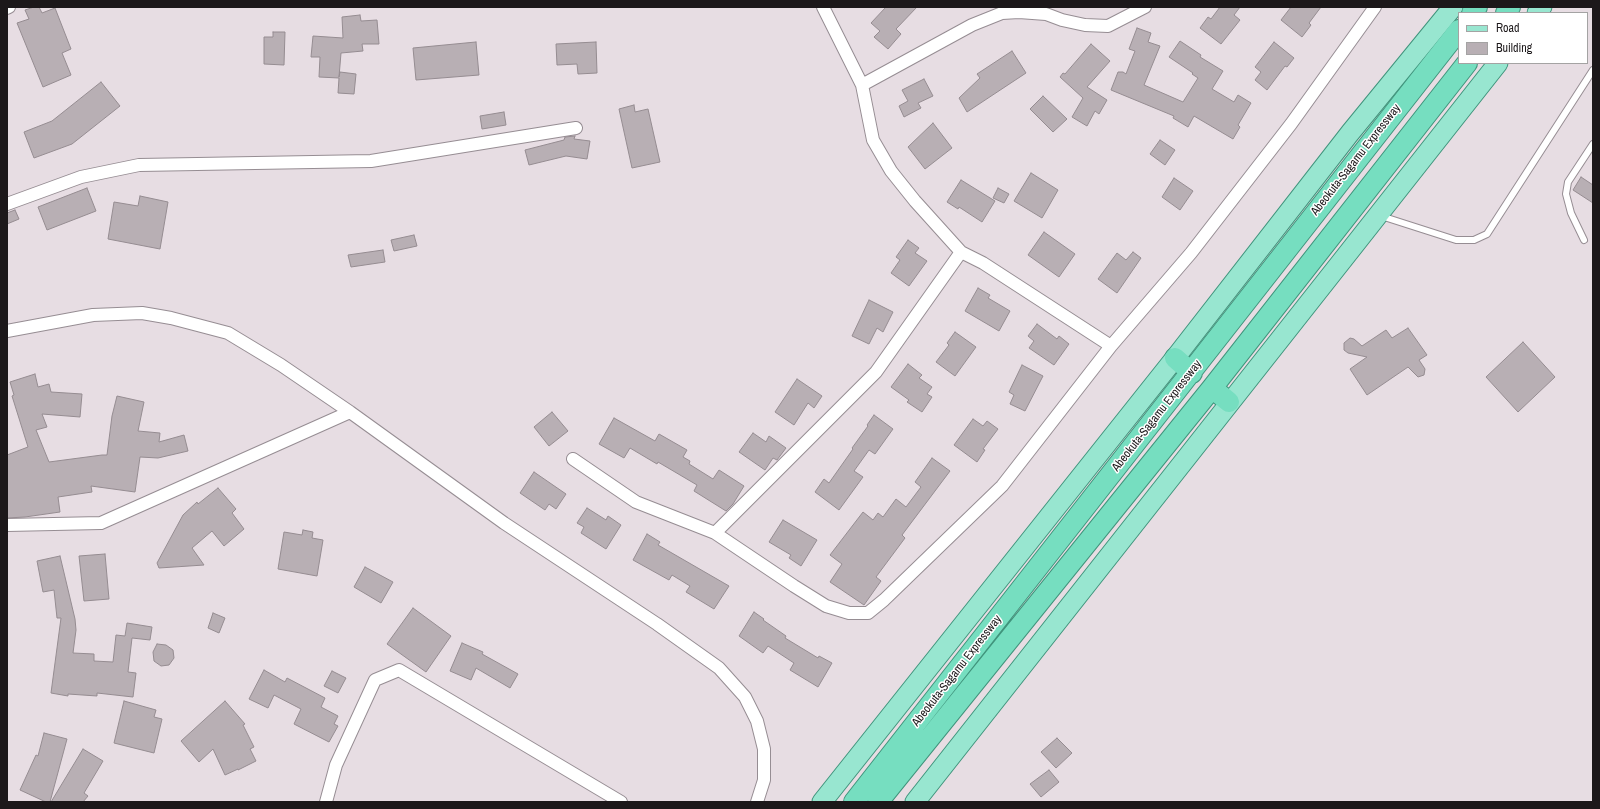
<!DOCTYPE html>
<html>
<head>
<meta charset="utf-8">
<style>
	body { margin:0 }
	#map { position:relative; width:1600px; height:809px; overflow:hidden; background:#e7dde3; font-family:"Archivo Narrow",sans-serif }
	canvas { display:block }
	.frame { position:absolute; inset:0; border:8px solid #1c181a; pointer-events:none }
	.legend { position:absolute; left:1458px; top:12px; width:130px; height:52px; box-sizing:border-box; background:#fff; border:1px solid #a4a3a3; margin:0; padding:5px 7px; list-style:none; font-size:12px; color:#1c181a }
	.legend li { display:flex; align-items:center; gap:8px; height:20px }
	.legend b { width:20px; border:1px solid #a4a3a3 }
</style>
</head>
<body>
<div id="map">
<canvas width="1600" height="809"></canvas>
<div class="frame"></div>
<ul class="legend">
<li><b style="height:5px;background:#98e6d0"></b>Road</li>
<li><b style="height:11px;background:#b8afb4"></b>Building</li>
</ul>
</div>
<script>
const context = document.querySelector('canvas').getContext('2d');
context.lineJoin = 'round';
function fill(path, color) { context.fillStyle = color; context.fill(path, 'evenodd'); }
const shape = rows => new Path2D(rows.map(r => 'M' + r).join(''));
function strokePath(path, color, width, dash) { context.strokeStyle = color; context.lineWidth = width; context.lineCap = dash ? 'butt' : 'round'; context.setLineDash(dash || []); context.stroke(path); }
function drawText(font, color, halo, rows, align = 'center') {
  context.font = font + ' "Archivo Narrow",sans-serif'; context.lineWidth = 3; context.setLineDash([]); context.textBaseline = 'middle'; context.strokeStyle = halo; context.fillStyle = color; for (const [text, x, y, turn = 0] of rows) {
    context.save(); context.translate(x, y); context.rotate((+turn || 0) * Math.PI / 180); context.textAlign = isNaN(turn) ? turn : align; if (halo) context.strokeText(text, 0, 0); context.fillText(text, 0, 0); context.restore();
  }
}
const building = shape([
	[34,7,39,7,42,13,55,8,71,49,62,53,71,75,43,87,17,23,29,19,25,10,34,7],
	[886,7,917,7,896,29,901,34,888,49,874,37,880,31,871,23,886,7],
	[1220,7,1240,7,1234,15,1240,20,1221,44,1200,28,1208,17,1211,19,1220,7],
	[1291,7,1321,7,1309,23,1311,25,1302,37,1281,20,1291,7],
	[360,15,361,21,377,20,379,44,362,44,363,51,341,53,339,77,340,72,356,74,354,94,338,93,339,78,319,77,320,57,311,57,313,36,343,38,342,17,360,15],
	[1137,28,1151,33,1148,42,1160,46,1144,85,1183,102,1198,78,1192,74,1193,73,1169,57,1180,41,1201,55,1200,57,1223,71,1212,89,1234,102,1238,95,1251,103,1238,125,1240,127,1233,139,1194,116,1188,127,1173,118,1174,116,1111,90,1118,72,1123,72,1126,74,1135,51,1129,49,1137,28],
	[273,32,285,32,284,65,264,64,264,37,273,37,273,32],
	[476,42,479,75,416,80,413,48,476,42],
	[596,42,597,73,578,74,577,64,557,65,556,44,596,42],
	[1274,42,1294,58,1287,67,1285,66,1267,90,1255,80,1261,72,1255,67,1274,42],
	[1091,44,1110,61,1087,87,1107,100,1099,114,1095,111,1087,126,1072,117,1083,98,1060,77,1063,73,1065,74,1091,44],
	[1012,51,1026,73,967,112,959,98,980,78,977,74,1012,51],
	[924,79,933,96,918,103,921,108,904,117,899,106,908,101,902,90,924,79],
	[101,82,120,106,72,144,34,158,24,132,52,121,101,82],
	[1043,96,1067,119,1053,132,1030,109,1043,96],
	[634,105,635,112,648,109,660,162,632,168,619,109,634,105],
	[504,112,506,125,482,129,480,116,504,112],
	[933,123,952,148,925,169,908,147,933,123],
	[575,136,574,139,590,141,587,159,566,156,529,165,525,150,564,140,565,137,575,136],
	[1160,140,1175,150,1165,165,1150,154,1160,140],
	[1031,173,1058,190,1042,218,1014,201,1031,173],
	[1581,177,1593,185,1593,203,1573,190,1581,177],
	[1174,178,1193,191,1180,210,1162,197,1174,178],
	[961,180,995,201,982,222,959,207,958,209,947,202,961,180],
	[87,188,96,211,47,230,38,207,87,188],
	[998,188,1009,194,1004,203,993,198,998,188],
	[140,196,168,202,160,249,108,239,114,202,138,206,140,196],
	[15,210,19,219,7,224,7,213,15,210],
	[1044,232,1075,254,1059,277,1028,255,1044,232],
	[414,235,417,246,394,251,391,240,414,235],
	[908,240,919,248,915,253,927,261,909,286,891,273,900,260,896,257,908,240],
	[383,250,385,262,351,267,348,255,383,250],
	[1133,252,1141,258,1117,293,1098,279,1117,253,1126,260,1133,252],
	[978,288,990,295,988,298,1010,311,999,331,965,311,978,288],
	[869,300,893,312,883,332,877,328,869,344,852,336,869,300],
	[1037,324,1057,339,1059,336,1069,344,1054,365,1029,348,1034,341,1028,336,1037,324],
	[1408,328,1427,355,1419,360,1425,369,1424,375,1418,377,1408,367,1367,395,1350,369,1367,357,1348,353,1344,350,1344,343,1350,338,1354,339,1362,346,1386,330,1392,338,1408,328],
	[955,332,976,347,955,376,936,362,949,345,947,343,955,332],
	[1523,342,1555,377,1518,412,1486,377,1523,342],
	[908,364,922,375,919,378,932,387,927,394,932,397,922,412,907,402,909,400,891,387,908,364],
	[1022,365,1043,376,1025,411,1010,404,1014,395,1009,392,1022,365],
	[35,374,38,387,49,384,51,392,82,394,80,417,42,414,47,427,36,430,49,462,102,455,107,455,112,416,117,396,144,402,138,431,160,433,159,442,184,435,188,451,158,458,140,457,135,492,91,486,92,492,58,497,60,512,25,517,7,518,7,455,28,447,12,396,14,395,10,382,35,374],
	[797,379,822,396,814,408,808,403,794,425,775,412,797,379],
	[552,412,568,431,549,446,534,427,552,412],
	[874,415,893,429,875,454,869,450,854,471,863,477,839,510,815,492,824,479,829,483,853,449,852,448,868,426,867,425,874,415],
	[614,418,655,441,659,434,687,450,683,457,690,461,689,464,713,479,719,470,744,486,733,504,726,511,694,491,697,485,658,462,657,464,630,448,624,458,599,444,614,418],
	[973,419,983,426,987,421,998,429,983,449,985,450,977,462,954,445,973,419],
	[753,433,766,442,769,436,786,448,777,460,773,458,765,470,739,452,753,433],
	[932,458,950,471,902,535,905,538,876,577,881,581,864,605,830,582,842,564,830,555,863,512,873,520,878,513,883,517,896,499,906,507,921,487,915,482,932,458],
	[534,472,566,494,556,509,549,504,545,510,520,493,534,472],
	[218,488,236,509,232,513,244,529,224,546,212,531,192,548,204,565,159,568,157,563,183,515,197,502,198,504,218,488],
	[587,508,606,520,608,516,621,525,606,549,581,533,584,527,577,523,587,508],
	[783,520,817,540,801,566,789,558,791,555,769,542,783,520],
	[303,530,313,532,312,538,323,540,317,576,278,569,284,532,302,535,303,530],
	[647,534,660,542,658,545,729,586,714,609,686,592,690,586,672,575,669,580,633,560,647,534],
	[105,554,109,599,84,601,79,556,105,554],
	[60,556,75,619,76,630,73,653,94,654,94,661,113,662,116,635,125,636,127,623,152,627,150,640,132,638,128,672,136,673,133,697,97,693,97,696,68,694,68,696,51,693,61,618,57,618,54,590,43,592,37,561,60,556],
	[365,567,393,582,381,603,354,587,365,567],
	[413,608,451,636,426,672,387,644,413,608],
	[754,612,764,619,763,620,786,636,785,638,818,658,819,656,832,663,818,687,790,670,794,663,768,646,763,653,739,636,754,612],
	[213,613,225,618,219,633,208,628,213,613],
	[462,643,483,652,482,654,518,674,510,688,476,668,471,680,450,671,462,643],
	[157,644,166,645,173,650,174,658,169,665,161,666,154,661,153,652,157,644],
	[264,670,285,682,287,678,325,698,321,707,338,716,334,724,338,726,329,742,294,724,301,709,274,695,268,708,249,699,264,670],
	[332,671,346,678,338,693,324,686,332,671],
	[124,701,156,710,154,717,162,719,154,753,114,743,124,701],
	[225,701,245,724,243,725,254,747,250,749,256,761,238,770,238,769,225,775,213,749,199,762,181,741,225,701],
	[44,733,67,739,50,802,46,802,20,790,36,755,38,756,44,733],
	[1057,738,1072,753,1056,768,1041,752,1057,738],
	[83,749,103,761,84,793,88,796,83,802,51,802,83,749],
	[1049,770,1059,782,1041,797,1030,784,1049,770]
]);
fill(building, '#b8afb4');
strokePath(building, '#958c91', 1);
const service = shape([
	[1381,216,1456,240,1474,240,1487,234,1593,70],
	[1584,240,1571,213,1566,194,1568,182,1593,144]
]);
const minor = shape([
	[823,7,862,85,873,140,891,171,915,201,961,252,983,263,1111,346],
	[7,8,9,7],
	[862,85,972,25,1002,13,1019,12,1046,14,1062,20,1085,25,1108,26,1145,7],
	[7,204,81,177,139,165,371,161,576,128],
	[7,331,93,315,142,313,171,318,228,333,281,365,350,412,504,523,657,624,719,668,745,697,757,721,764,749,764,780,757,802],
	[573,459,636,502,715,533,794,586,826,606,849,613,868,613,884,600,1002,486,1111,346,1191,253,1291,124,1375,7],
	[7,525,101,523,350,412],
	[715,533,876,372,961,252],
	[326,802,336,765,375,680,399,670,621,802]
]);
const primary = shape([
	[1537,13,1542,7],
	[822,802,1175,358,1350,133,1453,7],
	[915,802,1498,63]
]);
const trunk = shape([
	[1472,13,1477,7],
	[1506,13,1510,7],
	[1175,358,1192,373],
	[1212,388,1229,402],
	[854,802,1459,30],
	[878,802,1212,388,1467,63]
]);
strokePath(service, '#968d93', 8);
strokePath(minor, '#968d93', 14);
strokePath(primary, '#40947c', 21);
strokePath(trunk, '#40947c', 22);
strokePath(service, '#fff', 6);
strokePath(minor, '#fff', 12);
strokePath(primary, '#98e6d0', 19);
strokePath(trunk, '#76dec0', 20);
drawText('12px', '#1c181a', '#fff', [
	["Abeokuta-Sagamu Expressway",1356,160,-52],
	["Abeokuta-Sagamu Expressway",1157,416,-52],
	["Abeokuta-Sagamu Expressway",957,671,-52]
]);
</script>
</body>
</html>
